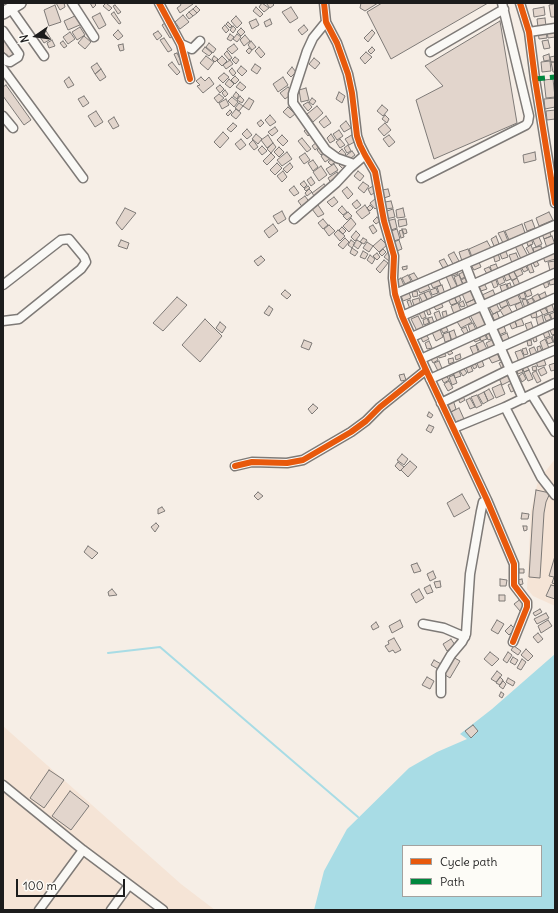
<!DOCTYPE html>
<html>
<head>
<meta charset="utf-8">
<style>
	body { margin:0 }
	#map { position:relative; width:558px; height:913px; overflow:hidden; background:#f6eee6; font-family:Delius,sans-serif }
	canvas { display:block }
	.frame { position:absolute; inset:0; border:4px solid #1c1c1c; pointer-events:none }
	.legend { position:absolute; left:402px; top:845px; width:140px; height:52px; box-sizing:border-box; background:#fdfcf7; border:1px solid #a3a29f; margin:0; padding:5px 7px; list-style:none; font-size:12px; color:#1c1c1c }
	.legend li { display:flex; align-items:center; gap:8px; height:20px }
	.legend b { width:20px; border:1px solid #a3a29f }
	.north { position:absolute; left:16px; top:16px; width:40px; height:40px; -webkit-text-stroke:3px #fdfcf7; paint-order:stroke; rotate:257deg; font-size:11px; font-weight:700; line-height:16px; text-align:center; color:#1c1c1c }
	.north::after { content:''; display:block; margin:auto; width:14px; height:18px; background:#1c1c1c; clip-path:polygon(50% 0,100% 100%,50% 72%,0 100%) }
	.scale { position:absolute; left:16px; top:879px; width:109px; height:18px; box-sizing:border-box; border:2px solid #1c1c1c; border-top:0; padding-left:5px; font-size:12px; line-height:14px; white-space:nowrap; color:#1c1c1c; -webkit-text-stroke:3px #fdfcf7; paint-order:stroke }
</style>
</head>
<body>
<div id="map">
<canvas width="558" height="913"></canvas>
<div class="frame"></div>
<ul class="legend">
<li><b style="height:5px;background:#e8590c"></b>Cycle path</li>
<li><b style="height:5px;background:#00873e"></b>Path</li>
</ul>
<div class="north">N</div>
<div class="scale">100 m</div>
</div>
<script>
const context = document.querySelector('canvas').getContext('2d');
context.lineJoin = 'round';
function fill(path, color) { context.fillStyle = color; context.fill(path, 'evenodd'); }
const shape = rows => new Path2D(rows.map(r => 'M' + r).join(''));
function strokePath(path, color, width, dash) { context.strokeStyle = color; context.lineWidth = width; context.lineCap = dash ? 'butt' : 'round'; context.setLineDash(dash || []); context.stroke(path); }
fill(shape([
	[555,459,555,606,533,596,527,589,531,511,538,481],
	[3,726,181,884,215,910,3,910]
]), '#f5e4d6');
fill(shape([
	[555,654,555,910,314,910,324,871,347,829,409,768,437,752,467,739,460,734,492,709],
	[403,846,541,846,541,896,403,896]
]), '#a8dce5');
strokePath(shape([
	[108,653,160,647,358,817]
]), '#a8dce5', 2);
const building = shape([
	[56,3,64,3,65,7,60,10,56,3],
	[90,3,94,3,96,5,93,8,90,3],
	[106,3,112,8,109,11,103,6,106,3],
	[180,3,193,3,193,4,180,13,177,8,181,5,180,3],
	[262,3,269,8,264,12,259,7,262,3],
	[266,3,272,3,274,5,270,8,266,3],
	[361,3,378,3,365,11,360,8,361,3],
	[382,3,488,3,391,59,367,12,382,3],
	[555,4,555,17,551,17,549,5,555,4],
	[55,5,61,22,49,26,44,10,55,5],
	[115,5,121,12,118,14,113,6,115,5],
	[196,6,200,10,197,13,193,9,196,6],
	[256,7,263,14,260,17,253,11,256,7],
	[291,7,298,18,290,23,282,12,291,7],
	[544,7,545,15,534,17,533,9,544,7],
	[193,9,197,13,193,16,189,12,193,9],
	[114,12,121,23,119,24,111,14,114,12],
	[189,12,193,16,189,19,186,15,189,12],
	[100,13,106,25,99,29,92,17,100,13],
	[77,15,82,24,68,30,64,21,77,15],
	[183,15,189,22,180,29,175,22,183,15],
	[236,16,242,23,237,28,231,21,236,16],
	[545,18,546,26,538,27,537,19,545,18],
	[256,19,259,25,252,29,249,22,256,19],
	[270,19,272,24,266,27,264,22,270,19],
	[500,21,517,123,434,159,416,100,443,86,425,66,500,21],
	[228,22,232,26,230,28,226,24,228,22],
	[165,23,173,36,170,38,162,25,165,23],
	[225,25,229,30,226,33,222,28,225,25],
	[304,25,308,30,302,35,298,30,304,25],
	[233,26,236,29,233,33,230,30,233,26],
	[80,27,85,35,77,40,72,32,80,27],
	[241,28,245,32,241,36,237,32,241,28],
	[45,29,51,39,44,43,38,34,45,29],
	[118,30,123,36,118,40,113,35,118,30],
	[372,30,375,33,368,42,364,38,372,30],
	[554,30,555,37,548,38,547,31,554,30],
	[158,31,162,36,157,40,153,34,158,31],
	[538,31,546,31,547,38,539,39,538,31],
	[70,32,75,39,68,44,63,37,70,32],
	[230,34,234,37,231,41,227,39,230,34],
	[237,34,241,37,237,42,233,39,237,34],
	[245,35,250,41,244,46,240,40,245,35],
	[84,36,91,42,85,49,78,43,84,36],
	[3,37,15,53,9,58,3,51,3,37],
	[164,38,172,50,168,52,160,40,164,38],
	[52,40,55,46,49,48,47,43,52,40],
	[548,40,550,48,544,49,542,41,548,40],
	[63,41,67,46,64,48,60,43,63,41],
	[251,41,256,47,252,50,248,45,251,41],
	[209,43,216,49,213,53,206,47,209,43],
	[123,44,124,50,120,51,118,45,123,44],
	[234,44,238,49,232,54,227,49,234,44],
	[205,47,212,53,209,56,202,51,205,47],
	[259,47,265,54,261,58,255,51,259,47],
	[372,47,375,50,371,54,368,51,372,47],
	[249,48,252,50,249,54,246,51,249,48],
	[227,51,232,58,229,60,224,54,227,51],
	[366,52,372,57,365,64,360,58,366,52],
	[177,53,182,63,179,65,174,54,177,53],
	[549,54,550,60,544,61,543,56,549,54],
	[206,56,214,62,208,70,200,63,206,56],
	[214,56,218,59,215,62,212,59,214,56],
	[222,56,227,61,222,66,217,61,222,56],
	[555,56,555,62,551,62,550,57,555,56],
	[235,57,239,60,236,64,232,60,235,57],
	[314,58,320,63,315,69,309,64,314,58],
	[230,60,233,64,226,69,223,65,230,60],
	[550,61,551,71,542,72,541,62,550,61],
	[172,62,180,72,177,75,168,65,172,62],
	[551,62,555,62,555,72,553,72,551,62],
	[97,63,101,69,95,74,91,67,97,63],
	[255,64,261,68,257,74,251,70,255,64],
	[241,66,247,71,242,76,237,71,241,66],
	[292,67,296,72,291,77,287,73,292,67],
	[232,68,236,73,233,76,229,71,232,68],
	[101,69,106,77,100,81,95,74,101,69],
	[224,73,229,77,223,83,218,78,224,73],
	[235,76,239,80,235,84,231,80,235,76],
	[69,77,74,85,68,88,64,81,69,77],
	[201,77,205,81,209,77,214,84,203,93,197,86,200,85,196,81,201,77],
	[283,77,288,85,278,92,273,84,283,77],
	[229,79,234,84,230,88,225,84,229,79],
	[553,79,555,97,546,98,544,80,553,79],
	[240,82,246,87,242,91,236,87,240,82],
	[6,85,31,120,24,125,3,96,3,87,6,85],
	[220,85,224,89,220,93,216,88,220,85],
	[288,87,293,93,285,99,280,93,288,87],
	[306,88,309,100,301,102,299,90,306,88],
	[225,90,228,94,225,97,222,93,225,90],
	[236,92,239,95,237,99,233,96,236,92],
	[339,92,345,96,342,103,336,99,339,92],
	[219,94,224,98,218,103,214,98,219,94],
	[84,96,89,103,83,107,78,99,84,96],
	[240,96,244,100,242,103,237,100,240,96],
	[232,97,238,102,234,107,228,101,232,97],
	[249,98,254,101,249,110,243,106,249,98],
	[312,98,316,101,313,105,309,102,312,98],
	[555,98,555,107,545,109,544,99,555,98],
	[226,99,229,105,222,109,219,103,226,99],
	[308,102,312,107,308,111,303,105,308,102],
	[239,103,243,106,239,111,235,108,239,103],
	[382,105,388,110,383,116,377,111,382,105],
	[317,106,323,113,313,122,307,114,317,106],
	[288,107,295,114,290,118,283,112,288,107],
	[236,109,241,113,236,119,231,115,236,109],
	[230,110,232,112,228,116,226,114,230,110],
	[555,110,555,119,547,120,546,111,555,110],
	[96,111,103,122,95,127,88,116,96,111],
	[270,115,276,122,270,126,265,120,270,115],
	[385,115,389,119,387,123,382,119,385,115],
	[326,116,331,123,324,128,319,122,326,116],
	[114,117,119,126,113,129,108,121,114,117],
	[261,120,264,123,260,127,257,123,261,120],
	[346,121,351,128,344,132,340,126,346,121],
	[233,123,237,126,231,132,227,129,233,123],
	[385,123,391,130,384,136,378,129,385,123],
	[275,127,278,131,272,136,268,132,275,127],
	[309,127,312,132,308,136,304,131,309,127],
	[247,129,252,135,247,139,242,134,247,129],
	[339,130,343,136,337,140,333,134,339,130],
	[223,132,229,138,220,148,214,142,223,132],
	[355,133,358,140,349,145,345,139,355,133],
	[256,134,262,139,258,144,252,139,256,134],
	[331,134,335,140,330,143,327,138,331,134],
	[268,135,273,143,267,148,261,140,268,135],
	[282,135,288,141,283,146,277,140,282,135],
	[389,135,395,142,389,147,383,139,389,135],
	[302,138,311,149,307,152,298,141,302,138],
	[241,139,246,145,240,150,235,144,241,139],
	[340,139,345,145,340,148,336,142,340,139],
	[253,140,258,147,254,150,249,144,253,140],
	[317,142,320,146,315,150,312,146,317,142],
	[273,143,276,147,271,153,267,149,273,143],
	[348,145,351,151,347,153,344,148,348,145],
	[262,146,267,151,262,155,258,150,262,146],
	[321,146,325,151,321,155,317,150,321,146],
	[279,147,284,152,279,157,274,152,279,147],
	[342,149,346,154,342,158,338,153,342,149],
	[352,151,355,155,347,161,344,157,352,151],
	[287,152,292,159,282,166,277,160,287,152],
	[326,152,331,158,325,162,321,156,326,152],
	[535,152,536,160,524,163,523,155,535,152],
	[271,153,275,157,267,165,263,161,271,153],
	[305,153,310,160,304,164,299,157,305,153],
	[333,158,336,162,331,165,328,162,333,158],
	[313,160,318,167,313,171,308,163,313,160],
	[344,161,349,167,345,171,339,165,344,161],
	[277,163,282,168,275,175,270,170,277,163],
	[290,163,293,167,287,173,283,169,290,163],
	[334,164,338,170,330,175,326,169,334,164],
	[321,166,327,175,319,181,313,172,321,166],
	[283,171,287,177,282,182,277,176,283,171],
	[358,171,364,176,360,181,354,176,358,171],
	[337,172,340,178,331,183,328,178,337,172],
	[311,177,315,183,311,186,307,180,311,177],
	[304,181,307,185,304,188,300,184,304,181],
	[363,182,369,186,364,193,358,188,363,182],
	[324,184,327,188,315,197,312,193,324,184],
	[294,186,299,193,294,196,289,190,294,186],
	[308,186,310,188,306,191,304,189,308,186],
	[373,186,377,191,371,195,368,189,373,186],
	[347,187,353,194,348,199,342,191,347,187],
	[309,189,312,192,307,196,305,193,309,189],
	[388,189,390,196,384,198,382,190,388,189],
	[305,196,310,203,303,208,298,201,305,196],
	[334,197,338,202,332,207,327,202,334,197],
	[375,199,380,204,375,209,370,203,375,199],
	[357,200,361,205,356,209,352,204,357,200],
	[391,201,393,208,386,209,385,202,391,201],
	[318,205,324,214,318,217,312,209,318,205],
	[365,205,370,213,362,219,356,212,365,205],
	[370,205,373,208,370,211,367,208,370,205],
	[342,206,347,212,343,215,338,210,342,206],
	[125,208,136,213,122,230,116,223,125,208],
	[403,208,405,217,397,218,396,210,403,208],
	[393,209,395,217,386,219,384,212,393,209],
	[282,211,286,219,278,224,273,216,282,211],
	[348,212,352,216,347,220,343,216,348,212],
	[549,212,553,220,539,226,536,218,549,212],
	[377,217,380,221,376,224,373,221,377,217],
	[351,218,356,224,349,232,343,226,351,218],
	[323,219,328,225,323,229,318,223,323,219],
	[395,219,397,228,388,231,386,221,395,219],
	[406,219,407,225,399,227,398,220,406,219],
	[532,220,535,228,527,231,524,223,532,220],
	[273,224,278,231,269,238,264,231,273,224],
	[522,224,525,233,509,240,505,231,522,224],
	[329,225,335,231,329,236,324,229,329,225],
	[373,225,377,231,373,234,369,227,373,225],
	[342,227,346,231,343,234,339,230,342,227],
	[397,229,400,239,391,242,388,232,397,229],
	[402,229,406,229,407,233,404,234,402,229],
	[549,229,551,236,544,239,541,231,549,229],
	[338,230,345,236,340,241,334,234,338,230],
	[402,230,404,237,401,238,399,231,402,230],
	[356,231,360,235,355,241,351,237,356,231],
	[504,231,508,241,503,243,498,233,504,231],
	[538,235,542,244,536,247,532,238,538,235],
	[496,236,499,244,494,246,491,239,496,236],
	[552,236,555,245,547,248,544,239,552,236],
	[345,238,349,242,343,249,338,245,345,238],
	[363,238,367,240,364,244,360,242,363,238],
	[531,238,533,244,528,246,526,240,531,238],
	[381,239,387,245,379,252,373,246,381,239],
	[121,240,129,243,127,249,118,246,121,240],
	[351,240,355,243,352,248,348,245,351,240],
	[357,240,362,243,358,249,353,245,357,240],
	[399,240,402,249,394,252,391,243,399,240],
	[487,241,491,248,472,257,469,249,487,241],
	[367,242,373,246,369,252,363,248,367,242],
	[521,243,528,256,521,259,515,246,521,243],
	[531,245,534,253,530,255,526,248,531,245],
	[541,246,542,251,534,253,533,248,541,246],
	[352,248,358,252,355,256,350,253,352,248],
	[383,249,386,252,382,256,379,253,383,249],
	[468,249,471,257,462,261,459,252,468,249],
	[505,249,508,257,502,259,499,251,505,249],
	[554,250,555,259,545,262,542,254,554,250],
	[363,251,368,254,365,259,360,257,363,251],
	[388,252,392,256,389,261,384,257,388,252],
	[454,252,459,261,453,264,448,255,454,252],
	[377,253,380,257,377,260,373,256,377,253],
	[498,253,500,260,495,262,493,254,498,253],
	[516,253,519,260,512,263,509,255,516,253],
	[370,255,375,259,372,264,367,260,370,255],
	[261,256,265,260,258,266,254,261,261,256],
	[535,258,539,265,535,267,532,260,535,258],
	[444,259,448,266,443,268,439,261,444,259],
	[384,260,388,263,380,273,376,269,384,260],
	[530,261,534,272,530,273,526,263,530,261],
	[555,261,555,270,550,271,548,262,555,261],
	[479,262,481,267,474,270,471,265,479,262],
	[496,264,498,269,492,272,490,266,496,264],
	[519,265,523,274,517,277,512,268,519,265],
	[525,265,528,270,524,272,521,267,525,265],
	[407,266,407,269,403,270,402,267,407,266],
	[489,267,492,272,487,274,484,269,489,267],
	[512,268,517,278,512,281,507,270,512,268],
	[457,271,458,274,453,276,452,273,457,271],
	[465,271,467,276,461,279,459,274,465,271],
	[450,272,459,290,453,293,445,274,450,272],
	[414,273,418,279,413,282,409,275,414,273],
	[508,273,511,279,506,281,504,275,508,273],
	[408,275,411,281,405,284,402,278,408,275],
	[459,275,463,285,458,288,454,277,459,275],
	[502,275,505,282,499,285,496,277,502,275],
	[437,276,441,285,433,288,429,280,437,276],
	[555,276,555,284,550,285,548,278,555,276],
	[467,277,470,285,465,287,461,280,467,277],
	[495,277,498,286,494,288,490,278,495,277],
	[401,278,405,288,400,290,396,281,401,278],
	[517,278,521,287,516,289,512,280,517,278],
	[547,279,549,286,545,288,542,280,547,279],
	[483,281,487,289,481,291,478,284,483,281],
	[427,283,430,289,420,293,417,287,427,283],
	[510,283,512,289,509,290,507,284,510,283],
	[506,284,508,290,502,292,500,286,506,284],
	[442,285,445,294,440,296,437,287,442,285],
	[529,286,532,295,527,297,523,288,529,286],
	[472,287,477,298,466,303,461,291,472,287],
	[436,288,438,293,432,295,430,290,436,288],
	[285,290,291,295,287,299,281,294,285,290],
	[408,290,411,298,403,301,400,293,408,290],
	[493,290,495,295,485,301,482,295,493,290],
	[417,291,418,296,413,297,412,292,417,291],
	[429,291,433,299,428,301,424,293,429,291],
	[458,292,461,300,457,303,453,294,458,292],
	[524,292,526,298,521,299,519,294,524,292],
	[545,292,547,298,541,300,539,295,545,292],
	[424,293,428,301,423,303,419,295,424,293],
	[517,293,521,302,510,306,506,297,517,293],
	[453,294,457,303,451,305,447,297,453,294],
	[538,294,541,300,536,303,532,297,538,294],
	[177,297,187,305,163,331,153,323,177,297],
	[505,297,508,305,501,308,498,300,505,297],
	[419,298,421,305,415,308,412,300,419,298],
	[477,298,480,305,469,310,466,303,477,298],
	[532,298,535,304,531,307,527,300,532,298],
	[526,299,529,307,525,308,522,300,526,299],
	[410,300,413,308,410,309,407,301,410,300],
	[463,301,465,306,461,307,459,303,463,301],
	[495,301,500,311,493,314,488,305,495,301],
	[551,301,554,311,548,313,545,303,551,301],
	[441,302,443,307,436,310,433,305,441,302],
	[521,302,524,310,518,312,515,305,521,302],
	[458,303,461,311,454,314,451,306,458,303],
	[508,305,513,314,505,318,500,310,508,305],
	[269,306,273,309,269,316,264,313,269,306],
	[429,308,431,314,428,315,426,309,429,308],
	[545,308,548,313,543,315,540,310,545,308],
	[423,309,426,317,422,319,418,311,423,309],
	[481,309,489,325,478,330,470,315,481,309],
	[439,311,442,320,437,321,434,313,439,311],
	[446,311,448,319,444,320,442,312,446,311],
	[497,312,501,322,496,324,492,315,497,312],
	[536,312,537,317,532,318,530,313,536,312],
	[555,312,555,321,553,322,550,314,555,312],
	[467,314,472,322,461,328,456,320,467,314],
	[549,314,551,319,546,321,544,316,549,314],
	[520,315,524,325,517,327,514,318,520,315],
	[542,315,544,322,538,325,536,318,542,315],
	[418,316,424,328,417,331,411,319,418,316],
	[432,317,434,323,430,324,428,318,432,317],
	[427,318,429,323,424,325,423,320,427,318],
	[514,318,517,327,512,329,508,320,514,318],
	[205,319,222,336,200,362,182,345,205,319],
	[220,322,226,327,222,333,216,328,220,322],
	[531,322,534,330,528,332,525,324,531,322],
	[473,323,477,332,471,334,468,325,473,323],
	[503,323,506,332,499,335,496,326,503,323],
	[553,324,555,334,552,335,548,326,553,324],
	[446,326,448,331,443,333,441,329,446,326],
	[439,327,443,337,436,341,431,330,439,327],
	[466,327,469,334,465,335,461,329,466,327],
	[547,328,550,336,545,338,542,330,547,328],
	[491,329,495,338,488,340,485,331,491,329],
	[454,330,457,339,452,341,449,332,454,330],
	[449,332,451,340,445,342,443,334,449,332],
	[425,333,429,339,423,342,420,336,425,333],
	[484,333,487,339,481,341,479,335,484,333],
	[507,333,509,339,502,342,500,336,507,333],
	[535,333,537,341,534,342,531,334,535,333],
	[477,334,480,340,475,342,472,336,477,334],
	[555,335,555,342,554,343,552,336,555,335],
	[551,337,553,342,548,344,546,339,551,337],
	[545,339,549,348,543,350,540,342,545,339],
	[304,340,312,343,309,350,301,347,304,340],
	[492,340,495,345,489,349,486,343,492,340],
	[531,340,532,345,528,346,527,341,531,340],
	[429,341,432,348,427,349,425,343,429,341],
	[483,341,488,351,481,355,476,344,483,341],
	[476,345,479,354,474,356,470,347,476,345],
	[540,346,542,351,538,352,537,347,540,346],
	[534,347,537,353,531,355,529,349,534,347],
	[526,348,528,354,524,355,522,349,526,348],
	[443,350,446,356,439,358,437,352,443,350],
	[450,350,453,353,449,355,447,352,450,350],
	[521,350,525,359,519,362,515,352,521,350],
	[435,353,438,360,433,363,429,355,435,353],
	[497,353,500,360,492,363,488,356,497,353],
	[460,354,461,358,456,360,455,356,460,354],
	[543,356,546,365,538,367,535,359,543,356],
	[481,357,484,366,479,368,475,359,481,357],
	[453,358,454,362,449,364,448,359,453,358],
	[439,361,443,371,439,373,434,363,439,361],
	[474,361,477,367,474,369,471,363,474,361],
	[504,361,507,367,502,369,499,363,504,361],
	[469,362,473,371,468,373,465,364,469,362],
	[555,363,555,370,551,371,549,365,555,363],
	[526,364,529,370,524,372,522,366,526,364],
	[462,366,467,373,463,376,458,368,462,366],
	[521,366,523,372,518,374,516,368,521,366],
	[536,366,537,370,533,371,532,367,536,366],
	[544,367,547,373,541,376,538,370,544,367],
	[458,368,461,376,455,378,452,371,458,368],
	[529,370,533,379,528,381,524,372,529,370],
	[508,371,512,380,502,385,498,376,508,371],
	[536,371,541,381,537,383,532,373,536,371],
	[523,373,526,379,522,382,519,376,523,373],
	[404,374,406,380,401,381,399,375,404,374],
	[446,375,449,380,444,383,441,378,446,375],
	[454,375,457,383,452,385,449,377,454,375],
	[449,381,453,388,448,391,444,384,449,381],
	[514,382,518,389,511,392,508,385,514,382],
	[501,384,505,394,496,398,492,388,501,384],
	[489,389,494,398,488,401,484,392,489,389],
	[484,392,488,401,483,404,478,395,484,392],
	[461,393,465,400,460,403,457,396,461,393],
	[477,395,482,405,476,408,471,397,477,395],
	[470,398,475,407,470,409,466,400,470,398],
	[453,400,456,409,451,412,447,402,453,400],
	[313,404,318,408,312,414,308,409,313,404],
	[459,408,464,419,455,422,451,412,459,408],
	[429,412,433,415,431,418,427,416,429,412],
	[429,425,434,427,431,433,426,430,429,425],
	[402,454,408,459,404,465,397,460,402,454],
	[410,461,417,467,408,477,401,470,410,461],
	[398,462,404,467,400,471,395,466,398,462],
	[536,490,550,493,546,502,544,513,540,578,529,577,533,511,536,490],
	[258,492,263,496,258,500,254,496,258,492],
	[462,494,470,508,454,517,447,503,462,494],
	[162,507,165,511,158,514,158,509,162,507],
	[522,513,529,514,528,519,521,519,522,513],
	[156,523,159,526,155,532,151,527,156,523],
	[523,526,527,526,527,530,524,531,523,526],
	[88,546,98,553,92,559,84,552,88,546],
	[555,556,555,584,552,583,554,577,549,576,555,556],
	[417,563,421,571,414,573,411,565,417,563],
	[519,569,524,569,524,573,519,573,519,569],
	[433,571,436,578,430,581,427,574,433,571],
	[500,579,507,580,506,586,500,586,500,579],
	[522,579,523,584,518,585,517,580,522,579],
	[440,581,441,587,436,588,434,582,440,581],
	[430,585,433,592,427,594,424,588,430,585],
	[551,585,555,586,555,599,546,596,551,585],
	[112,589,117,595,109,596,108,592,112,589],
	[419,589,424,598,416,603,411,594,419,589],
	[499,595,505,595,505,601,499,601,499,595],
	[522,598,527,605,520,611,514,604,522,598],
	[540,609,542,612,535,616,533,613,540,609],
	[546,613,549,618,537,624,534,619,546,613],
	[400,620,403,627,392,633,389,626,400,620],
	[497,620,504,624,498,634,491,630,497,620],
	[548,620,552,626,541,633,538,626,548,620],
	[376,622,379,627,373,630,371,626,376,622],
	[511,625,515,629,509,635,505,631,511,625],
	[538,633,543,639,538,643,533,637,538,633],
	[394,638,401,650,395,653,393,650,389,652,385,646,389,644,388,641,394,638],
	[451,639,455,645,447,651,443,644,451,639],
	[514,646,521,651,518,655,511,650,514,646],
	[526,649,533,656,528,661,521,655,526,649],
	[490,652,499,659,492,666,484,659,490,652],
	[508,652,512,655,507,663,503,660,508,652],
	[451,656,460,661,450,678,442,673,451,656],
	[513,657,518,660,515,665,510,662,513,657],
	[522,659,526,662,521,670,517,668,522,659],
	[434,660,441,664,438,669,431,665,434,660],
	[497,671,502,675,496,682,491,679,497,671],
	[427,677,434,681,430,689,422,685,427,677],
	[500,677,503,680,500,685,496,683,500,677],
	[508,678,515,682,513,686,506,682,508,678],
	[503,681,506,684,503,689,499,686,503,681],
	[501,692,504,694,502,698,499,696,501,692],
	[473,725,478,731,471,738,465,731,473,725],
	[49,770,64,780,44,808,30,798,49,770],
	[70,791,89,806,71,830,52,816,70,791]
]);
fill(building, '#e2d5cc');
strokePath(building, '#7e7a77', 1);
const minor = shape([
	[72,3,94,37],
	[159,3,181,44,190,79],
	[324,3,326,22,337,43,348,74,352,93,357,136,360,145,365,155,375,172,384,221,394,256,393,278,395,294,402,316,426,370,487,500,514,564,514,585,527,602,527,607,513,642],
	[520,3,529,32,535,79,555,203],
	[11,9,44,56],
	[326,22,313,38,307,51,293,94,293,103,326,150,337,158,354,164],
	[3,31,19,54,18,57,10,62,6,61,3,58],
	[529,32,555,28],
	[181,44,192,49,200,41],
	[430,52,504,9],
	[3,69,83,178],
	[3,116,13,128],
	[421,178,526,125,528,122,529,116,502,3],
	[294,219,336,183,350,168,365,155],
	[465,264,473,285,523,399],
	[3,285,61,240,69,239,84,257,86,262,81,269,19,319,3,321],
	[395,294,555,225],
	[402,316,555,248],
	[412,337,555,273],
	[421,359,555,298],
	[430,379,555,323],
	[532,395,555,432],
	[441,403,510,369,555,350],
	[505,407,541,477,555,495],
	[454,428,505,407,555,383],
	[235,466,252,462,287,463,303,460,351,432,366,421,380,407,426,370],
	[423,624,444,628,465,637],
	[441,693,441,672,451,655,462,642,466,634,470,574,481,511,483,502,487,500],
	[3,785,83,850,163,910],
	[39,910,83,850],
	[111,910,129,885]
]);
const highway = shape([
	[3,13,20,3]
]);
strokePath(minor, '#7e7a77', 11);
strokePath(highway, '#7e7a77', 14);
strokePath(minor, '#faf9f6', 8);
strokePath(highway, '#faf9f6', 11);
strokePath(shape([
	[535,79,555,77]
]), '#00873e', 5, [10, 5]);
strokePath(shape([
	[159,3,181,44,190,79],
	[324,3,326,22,337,43,348,74,352,93,357,136,360,145,365,155,375,172,384,221,394,256,393,278,395,294,402,316,426,370,487,500,514,564,514,585,527,602,527,607,513,642],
	[520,3,529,32,535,79,555,203],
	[235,466,252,462,287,463,303,460,351,432,366,421,380,407,426,370]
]), '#e8590c', 6);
</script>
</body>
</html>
